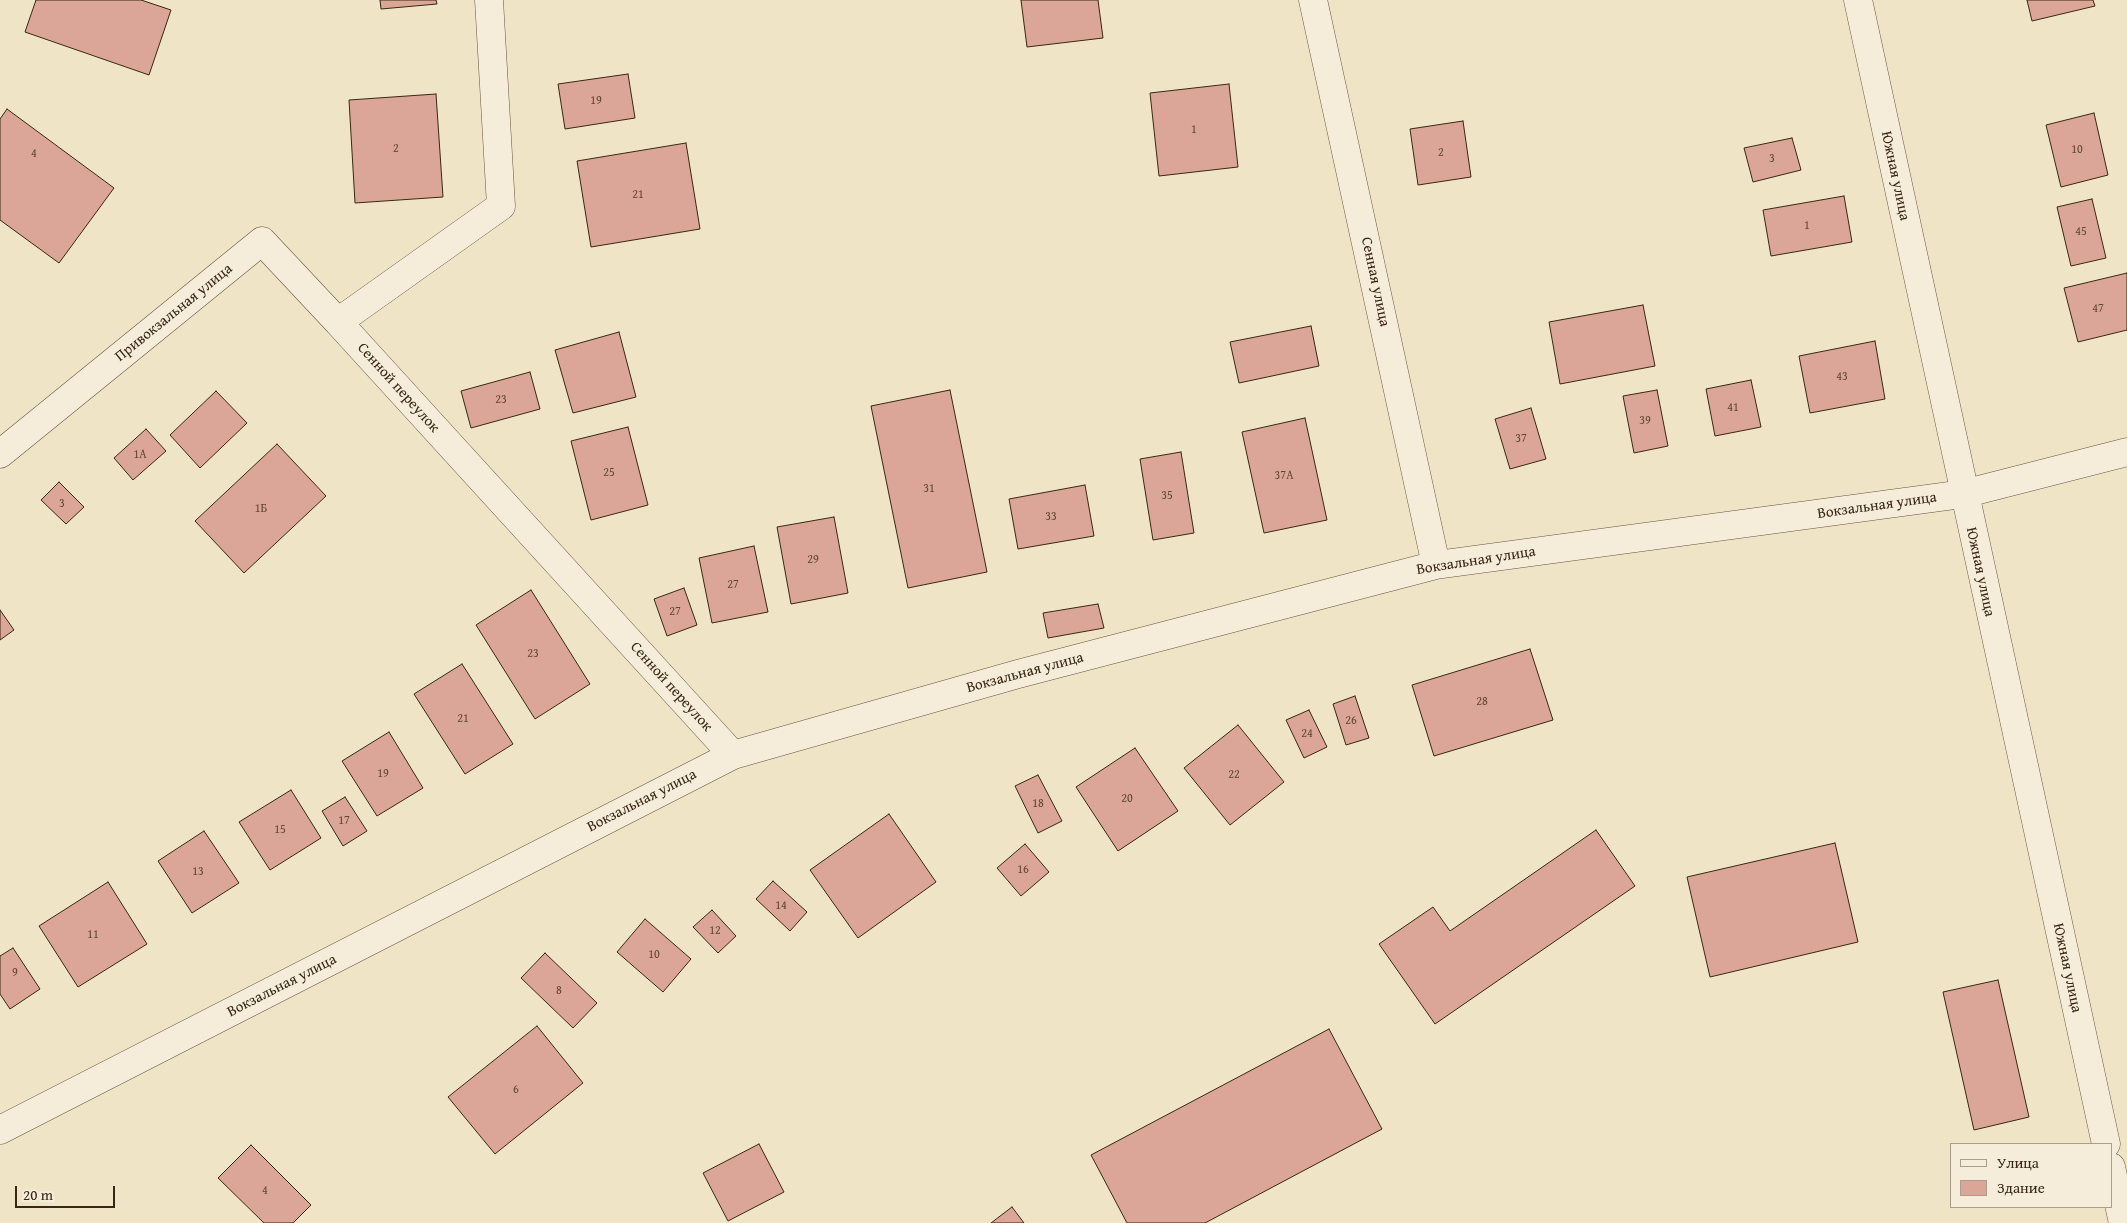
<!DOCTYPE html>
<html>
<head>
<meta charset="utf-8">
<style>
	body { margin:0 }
	#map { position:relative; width:2127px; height:1223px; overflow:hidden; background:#efe4c6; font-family:"Gentium Book Plus",serif }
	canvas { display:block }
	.legend { position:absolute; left:1950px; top:1143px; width:162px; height:65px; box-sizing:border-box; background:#f5edda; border:1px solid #a99e8a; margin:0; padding:6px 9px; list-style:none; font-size:15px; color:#382712 }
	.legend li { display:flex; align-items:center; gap:10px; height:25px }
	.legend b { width:25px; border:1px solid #a99e8a }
	.scale { position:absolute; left:15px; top:1186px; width:100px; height:22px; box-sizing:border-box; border:2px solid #382712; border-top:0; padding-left:6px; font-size:15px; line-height:18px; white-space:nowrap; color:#382712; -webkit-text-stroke:4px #f5edda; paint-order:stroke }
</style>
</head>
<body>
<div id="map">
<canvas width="2127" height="1223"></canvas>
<ul class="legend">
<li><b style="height:6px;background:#f5edda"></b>Улица</li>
<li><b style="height:14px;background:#dba697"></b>Здание</li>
</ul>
<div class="scale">20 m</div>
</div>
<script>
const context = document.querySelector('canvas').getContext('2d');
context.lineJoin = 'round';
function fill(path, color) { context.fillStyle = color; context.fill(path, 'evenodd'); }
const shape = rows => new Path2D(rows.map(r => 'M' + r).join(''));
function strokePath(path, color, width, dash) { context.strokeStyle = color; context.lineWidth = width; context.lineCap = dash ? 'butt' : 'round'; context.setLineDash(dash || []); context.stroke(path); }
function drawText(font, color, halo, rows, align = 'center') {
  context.font = font + ' "Gentium Book Plus",serif'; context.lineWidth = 5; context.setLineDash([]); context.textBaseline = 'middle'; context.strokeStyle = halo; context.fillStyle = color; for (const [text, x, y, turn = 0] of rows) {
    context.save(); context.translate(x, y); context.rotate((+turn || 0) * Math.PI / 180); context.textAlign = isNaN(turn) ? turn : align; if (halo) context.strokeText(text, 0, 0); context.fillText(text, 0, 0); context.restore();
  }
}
const building = shape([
	[36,0,141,0,171,10,149,75,25,32,36,0],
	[380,0,436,0,437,4,381,9,380,0],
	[1021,0,1098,0,1103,38,1027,47,1021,0],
	[2027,0,2093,0,2095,6,2032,21,2027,0],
	[628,74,635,118,565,129,558,84,628,74],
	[1229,84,1238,167,1159,176,1150,93,1229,84],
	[436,94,443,197,355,203,349,100,436,94],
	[7,109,114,188,59,263,0,220,0,119,7,109],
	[2094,113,2108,175,2061,187,2046,125,2094,113],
	[1463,121,1471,177,1418,185,1410,129,1463,121],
	[1792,138,1801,170,1753,182,1744,148,1792,138],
	[686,143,700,229,591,247,577,161,686,143],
	[1844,196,1852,242,1771,256,1763,210,1844,196],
	[2092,199,2106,258,2071,266,2057,207,2092,199],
	[2127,273,2127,330,2078,342,2064,288,2127,273],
	[1643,305,1655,366,1560,384,1549,322,1643,305],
	[1311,326,1319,366,1239,383,1230,342,1311,326],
	[619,332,636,397,573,413,555,350,619,332],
	[1875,341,1885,399,1810,413,1799,356,1875,341],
	[530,372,540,409,471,428,461,391,530,372],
	[1751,380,1761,427,1715,436,1706,389,1751,380],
	[950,390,987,572,908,588,871,406,950,390],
	[1657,390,1668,446,1634,453,1623,396,1657,390],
	[216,391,247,423,200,468,170,435,216,391],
	[1531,408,1546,459,1510,469,1495,419,1531,408],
	[1305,418,1327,520,1264,533,1242,432,1305,418],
	[628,427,648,505,591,520,571,441,628,427],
	[146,429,166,451,133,480,114,458,146,429],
	[277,444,326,496,244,573,195,521,277,444],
	[1181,452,1194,533,1153,540,1140,459,1181,452],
	[59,482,84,507,66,524,41,500,59,482],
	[1085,485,1094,536,1018,549,1009,499,1085,485],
	[834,517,848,593,791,604,777,527,834,517],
	[754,546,768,612,712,623,699,558,754,546],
	[684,588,697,625,667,636,654,599,684,588],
	[531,590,590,684,535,719,476,625,531,590],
	[1098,604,1104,628,1048,638,1043,613,1098,604],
	[0,610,14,630,0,640,0,610],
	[1530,649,1553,720,1434,756,1412,685,1530,649],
	[462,664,513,744,465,774,414,694,462,664],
	[1355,696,1369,738,1346,745,1333,704,1355,696],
	[1309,710,1327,747,1304,758,1286,720,1309,710],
	[1238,725,1284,782,1230,825,1184,768,1238,725],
	[389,732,423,788,377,816,342,761,389,732],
	[1135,748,1178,811,1118,851,1076,787,1135,748],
	[1038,775,1062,821,1038,833,1015,786,1038,775],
	[291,790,321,838,270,870,239,822,291,790],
	[345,797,367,831,343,846,322,811,345,797],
	[889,814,936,882,858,938,810,870,889,814],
	[1596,830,1635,886,1435,1024,1379,944,1433,907,1450,931,1596,830],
	[204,831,239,883,192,913,158,861,204,831],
	[1835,843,1858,942,1710,977,1687,877,1835,843],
	[1025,844,1049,872,1021,896,997,868,1025,844],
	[773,881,807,912,790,931,756,899,773,881],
	[108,882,147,944,78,987,39,926,108,882],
	[712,910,736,936,718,953,693,927,712,910],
	[645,919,691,959,663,992,617,952,645,919],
	[13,948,40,989,10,1009,0,994,0,956,13,948],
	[545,953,597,1003,573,1028,521,978,545,953],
	[1998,980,2029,1117,1974,1130,1943,992,1998,980],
	[537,1026,583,1083,495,1154,448,1097,537,1026],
	[1329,1029,1382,1129,1205,1223,1127,1223,1091,1155,1329,1029],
	[759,1144,784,1192,728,1221,703,1173,759,1144],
	[251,1145,311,1205,293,1223,264,1223,218,1178,251,1145],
	[1012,1207,1024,1223,991,1223,1012,1207]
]);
fill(building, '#dba697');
strokePath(building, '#382712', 1);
const minor = shape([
	[489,0,501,206,338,322,733,755],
	[1313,0,1436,565],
	[1858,0,2106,1144],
	[0,454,262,241,338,322],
	[0,1130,733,755,1018,674,1436,565,1963,494,2127,452],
	[2111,1167,2123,1223]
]);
strokePath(minor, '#66563f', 29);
strokePath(minor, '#f5edda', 28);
drawText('12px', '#614733', null, [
	["19",596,101],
	["1",1194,130],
	["2",396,149],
	["10",2077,150],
	["2",1441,153],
	["4",34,154],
	["3",1772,159],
	["21",638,195],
	["1",1807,226],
	["45",2081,232],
	["47",2098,309],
	["43",1842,377],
	["23",501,400],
	["41",1733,408],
	["39",1645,421],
	["37",1521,439],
	["1А",140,455],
	["25",609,473],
	["37А",1284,476],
	["31",929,489],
	["35",1167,496],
	["3",62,504],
	["1Б",261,509],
	["33",1051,517],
	["29",813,560],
	["27",733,585],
	["27",675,612],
	["23",533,654],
	["28",1482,702],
	["21",463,719],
	["26",1351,721],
	["24",1307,734],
	["19",383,774],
	["22",1234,775],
	["20",1127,799],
	["18",1038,804],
	["17",344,821],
	["15",280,830],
	["16",1023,870],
	["13",198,872],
	["14",781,906],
	["12",715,931],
	["11",93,935],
	["10",654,955],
	["9",15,973],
	["8",559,991],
	["6",516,1090],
	["4",265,1191]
]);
drawText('15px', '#382712', '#f5edda', [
	["Южная улица",1895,176,78],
	["Сенная улица",1375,282,78],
	["Привокзальная улица",174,313,-39],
	["Сенной переулок",398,388,48],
	["Вокзальная улица",1877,506,-8],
	["Вокзальная улица",1476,561,-9],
	["Южная улица",1980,572,78],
	["Вокзальная улица",1025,673,-15],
	["Сенной переулок",671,687,48],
	["Вокзальная улица",642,801,-27],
	["Южная улица",2067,968,78],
	["Вокзальная улица",282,986,-27]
]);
</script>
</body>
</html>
